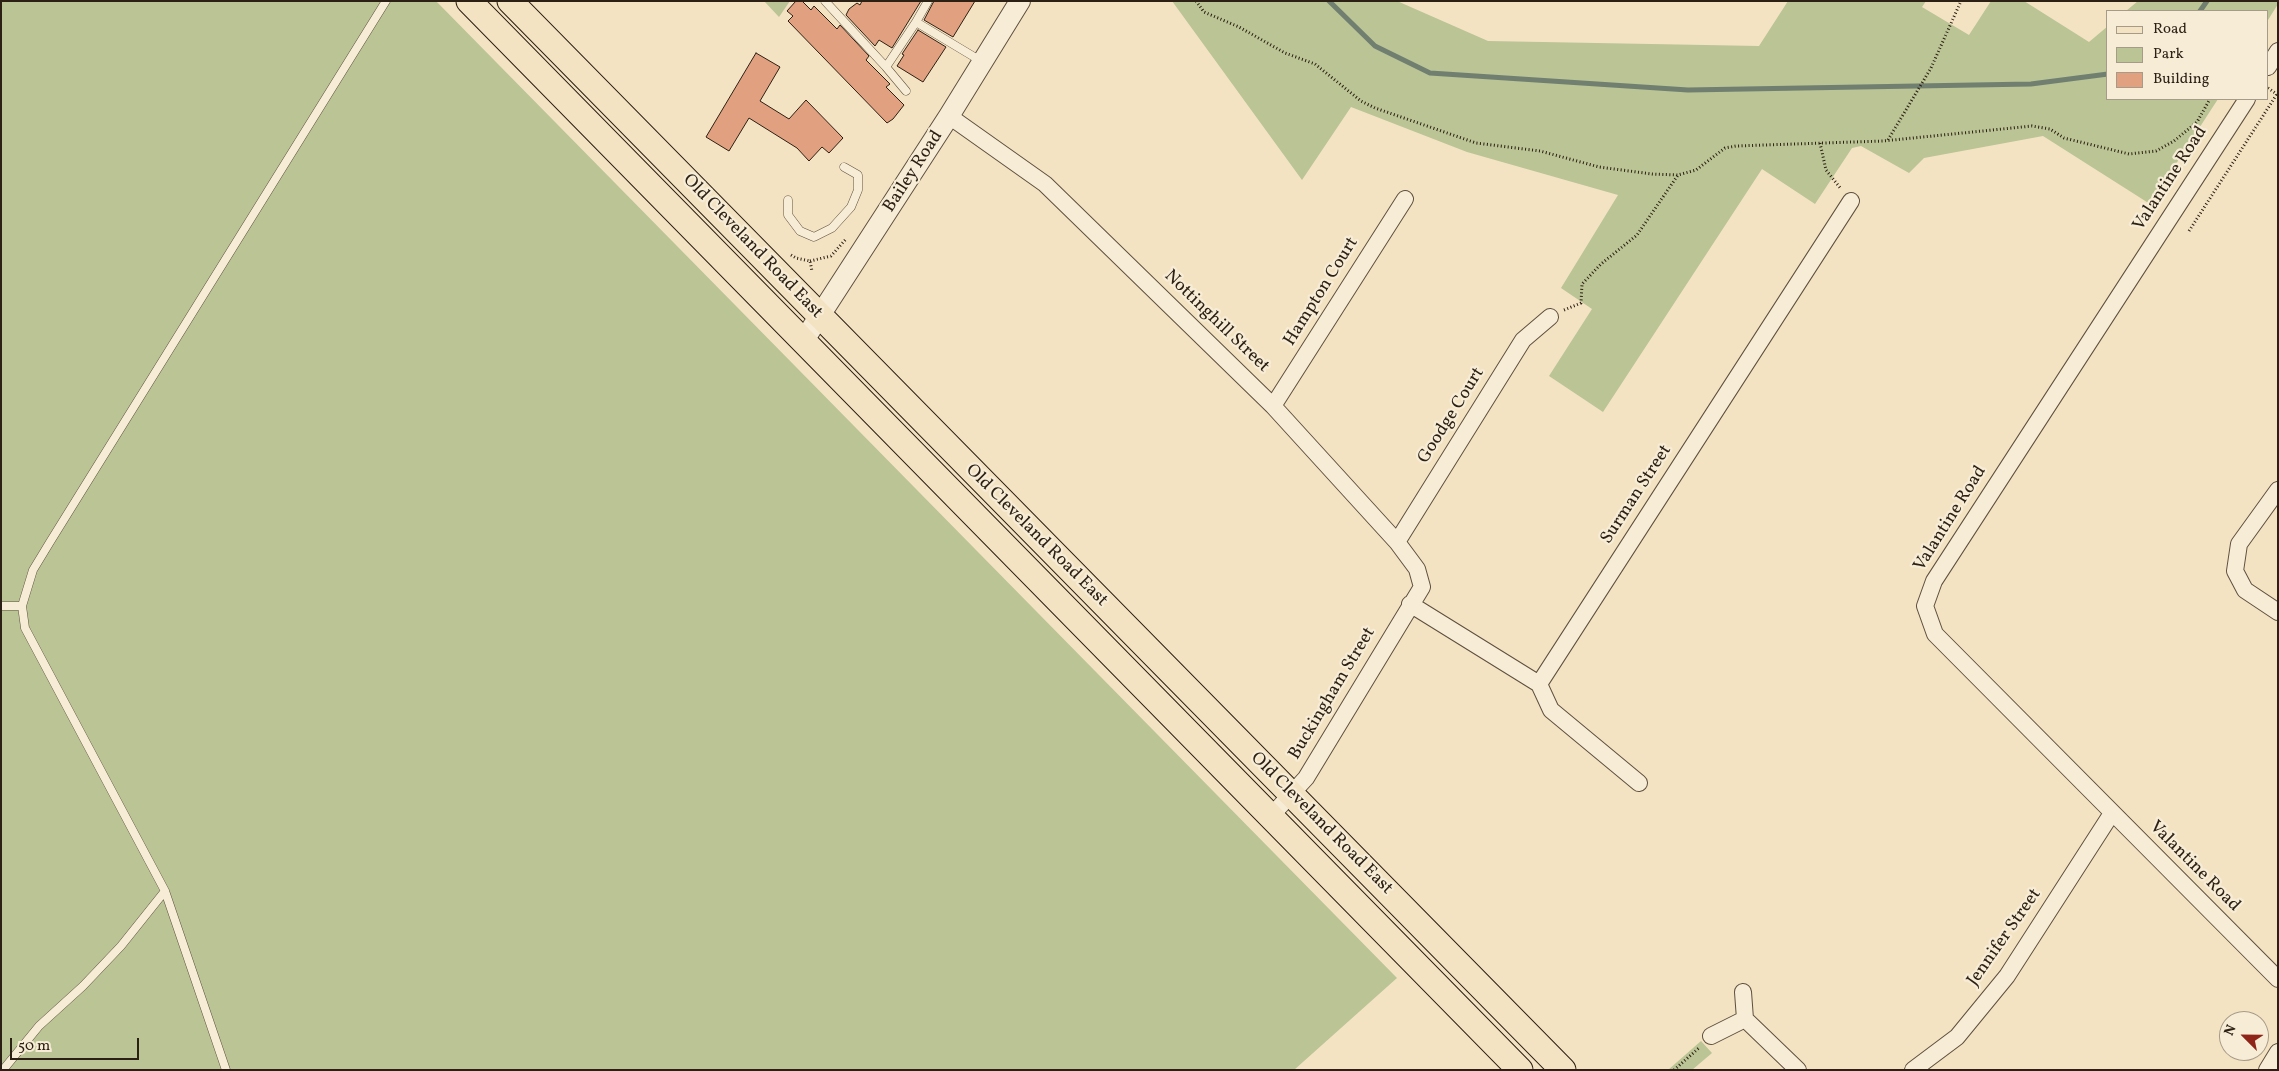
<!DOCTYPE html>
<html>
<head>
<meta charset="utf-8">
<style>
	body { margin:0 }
	#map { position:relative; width:2279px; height:1071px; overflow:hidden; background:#f3e3c2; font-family:Vollkorn,serif }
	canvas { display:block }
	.frame { position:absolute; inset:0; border:2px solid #2c1f13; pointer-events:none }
	.legend { position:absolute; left:2106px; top:10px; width:162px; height:90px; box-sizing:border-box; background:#f7edd7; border:1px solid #a69b89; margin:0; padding:6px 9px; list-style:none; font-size:15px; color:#2c1f13 }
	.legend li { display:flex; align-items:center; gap:10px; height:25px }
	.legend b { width:25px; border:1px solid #a69b89 }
	.north { position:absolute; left:2219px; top:1011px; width:50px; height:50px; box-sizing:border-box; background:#f7edd7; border:1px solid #a69b89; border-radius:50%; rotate:293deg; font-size:14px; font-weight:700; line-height:20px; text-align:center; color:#2c1f13 }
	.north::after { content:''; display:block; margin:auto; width:18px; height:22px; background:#8f2418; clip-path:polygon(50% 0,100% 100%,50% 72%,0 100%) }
	.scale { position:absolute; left:10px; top:1038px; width:129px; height:22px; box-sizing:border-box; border:2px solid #2c1f13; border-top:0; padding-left:6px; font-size:15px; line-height:18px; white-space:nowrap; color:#2c1f13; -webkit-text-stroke:4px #f7edd7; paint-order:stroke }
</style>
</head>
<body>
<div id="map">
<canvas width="2279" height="1071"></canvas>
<div class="frame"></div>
<ul class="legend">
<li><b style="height:6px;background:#f3e3c2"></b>Road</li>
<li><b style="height:14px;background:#bac494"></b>Park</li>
<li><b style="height:14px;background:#e1a180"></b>Building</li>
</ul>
<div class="north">N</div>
<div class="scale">50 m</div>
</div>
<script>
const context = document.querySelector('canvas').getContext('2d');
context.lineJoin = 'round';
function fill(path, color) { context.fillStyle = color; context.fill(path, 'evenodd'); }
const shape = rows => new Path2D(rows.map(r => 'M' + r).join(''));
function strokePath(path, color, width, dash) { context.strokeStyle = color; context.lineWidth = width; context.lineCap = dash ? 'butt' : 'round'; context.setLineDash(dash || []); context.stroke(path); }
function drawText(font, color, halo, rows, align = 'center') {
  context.font = font + ' Vollkorn,serif'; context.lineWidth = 4.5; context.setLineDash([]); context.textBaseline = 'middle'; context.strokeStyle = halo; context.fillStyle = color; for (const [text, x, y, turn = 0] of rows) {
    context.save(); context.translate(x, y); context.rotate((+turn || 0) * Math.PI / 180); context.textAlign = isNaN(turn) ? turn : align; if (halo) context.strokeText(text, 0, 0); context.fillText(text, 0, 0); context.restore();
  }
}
fill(shape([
	[1,1,436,1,1397,978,1294,1070,1,1070],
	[764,1,790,1,779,17],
	[1172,1,1397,1,1488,41,1759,46,1788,1,1926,1,1922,7,1969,35,1991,1,2024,1,2089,42,2108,26,2108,99,2218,99,2150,204,2043,136,1924,158,1909,173,1861,146,1852,148,1815,204,1762,169,1603,412,1549,376,1592,309,1561,288,1618,195,1467,152,1351,107,1302,180],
	[2138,1,2278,1,2278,4,2268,20,2268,11,2126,11],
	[1701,1041,1712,1053,1692,1070,1668,1070]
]), '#bac494');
strokePath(shape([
	[1329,1,1375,46,1430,73,1688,90,2031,84,2108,74],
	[2200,11,2207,1]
]), '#707f70', 5);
const building = shape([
	[796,1,802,1,811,10,814,6,837,29,840,25,869,56,866,60,890,84,886,87,904,105,893,119,887,123,788,21,793,16,787,11,796,1],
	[862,1,921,1,892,48,879,40,875,46,846,15,849,9,857,3,860,5,862,1],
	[934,1,975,1,953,37,924,20,934,1],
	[918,30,946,47,923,82,897,66,904,55,902,54,918,30],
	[756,53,780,67,760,101,789,119,806,100,843,138,829,153,822,147,809,161,797,148,749,118,729,151,706,137,756,53]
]);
fill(building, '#e1a180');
strokePath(building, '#2c1f13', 1);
const service = shape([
	[825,1,886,67,906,91],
	[928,1,916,22,981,61],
	[886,67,916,22],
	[788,200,788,215,800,231,814,237,832,228,851,207,858,190,858,175,844,167],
	[1,606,22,606,33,570,50,542,386,1],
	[22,606,25,628,165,891,226,1070],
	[3,1070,39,1026,83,986,121,946,165,891]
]);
const minor = shape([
	[2268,67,2278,51],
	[2247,99,1934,581,1925,606,1935,634,2278,979],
	[949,116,1045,184,1273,406,1397,542,1417,569,1422,587,1306,778,1271,816],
	[1273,406,1405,199],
	[2278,490,2239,544,2235,571,2245,590,2278,612],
	[1397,542,1523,340,1550,317],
	[1410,604,1539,684,1851,201],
	[1539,684,1551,710,1639,783],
	[1745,1019,1798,1070],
	[1711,1036,1745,1019,1743,992],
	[1913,1070,1957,1037,2007,976,2112,813],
	[2267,1070,2278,1052]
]);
const tertiary = shape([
	[804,340,949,116,1020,1]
]);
const primary = shape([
	[469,1,1520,1070],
	[510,1,1563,1070]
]);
strokePath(service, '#5e503f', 9);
strokePath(minor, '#5e503f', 18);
strokePath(tertiary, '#5e503f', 22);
strokePath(primary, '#2c1f13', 27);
strokePath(shape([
	[1196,1,1204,12,1239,27,1285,53,1315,64,1361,101,1375,108,1476,143,1540,151,1599,167,1652,174,1678,175,1696,170,1725,148,1736,146,1883,141,2032,126,2050,129,2064,138,2129,154,2156,151,2174,141,2197,122,2210,99],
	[2268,88,2278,95],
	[1888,140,1931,68,1961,1],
	[1820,143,1826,170,1841,189],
	[2189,231,2277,94],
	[791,255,796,258,810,261,812,271],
	[810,261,831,256,846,239],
	[1564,310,1581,303,1582,284,1601,264,1637,235,1678,175],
	[1674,1070,1700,1047]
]), '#2c1f13', 3, [1, 2.5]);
strokePath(service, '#f7edd7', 8);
strokePath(minor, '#f7edd7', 16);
strokePath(tertiary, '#f7edd7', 20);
strokePath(primary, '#f3e3c2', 25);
drawText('18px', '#2c1f13', '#f7edd7', [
	["Bailey Road",914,172,-57],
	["Valantine Road",2171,179,-57],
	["Old Cleveland Road East",752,247,46],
	["Hampton Court",1322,292,-58],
	["Nottinghill Street",1216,322,44],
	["Goodge Court",1452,416,-58],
	["Surman Street",1637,495,-57],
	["Valantine Road",1951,519,-58],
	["Old Cleveland Road East",1036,536,45],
	["Buckingham Street",1333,694,-59],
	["Old Cleveland Road East",1321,824,45],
	["Valantine Road",2194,867,45],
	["Jennifer Street",2005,938,-55]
]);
</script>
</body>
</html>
